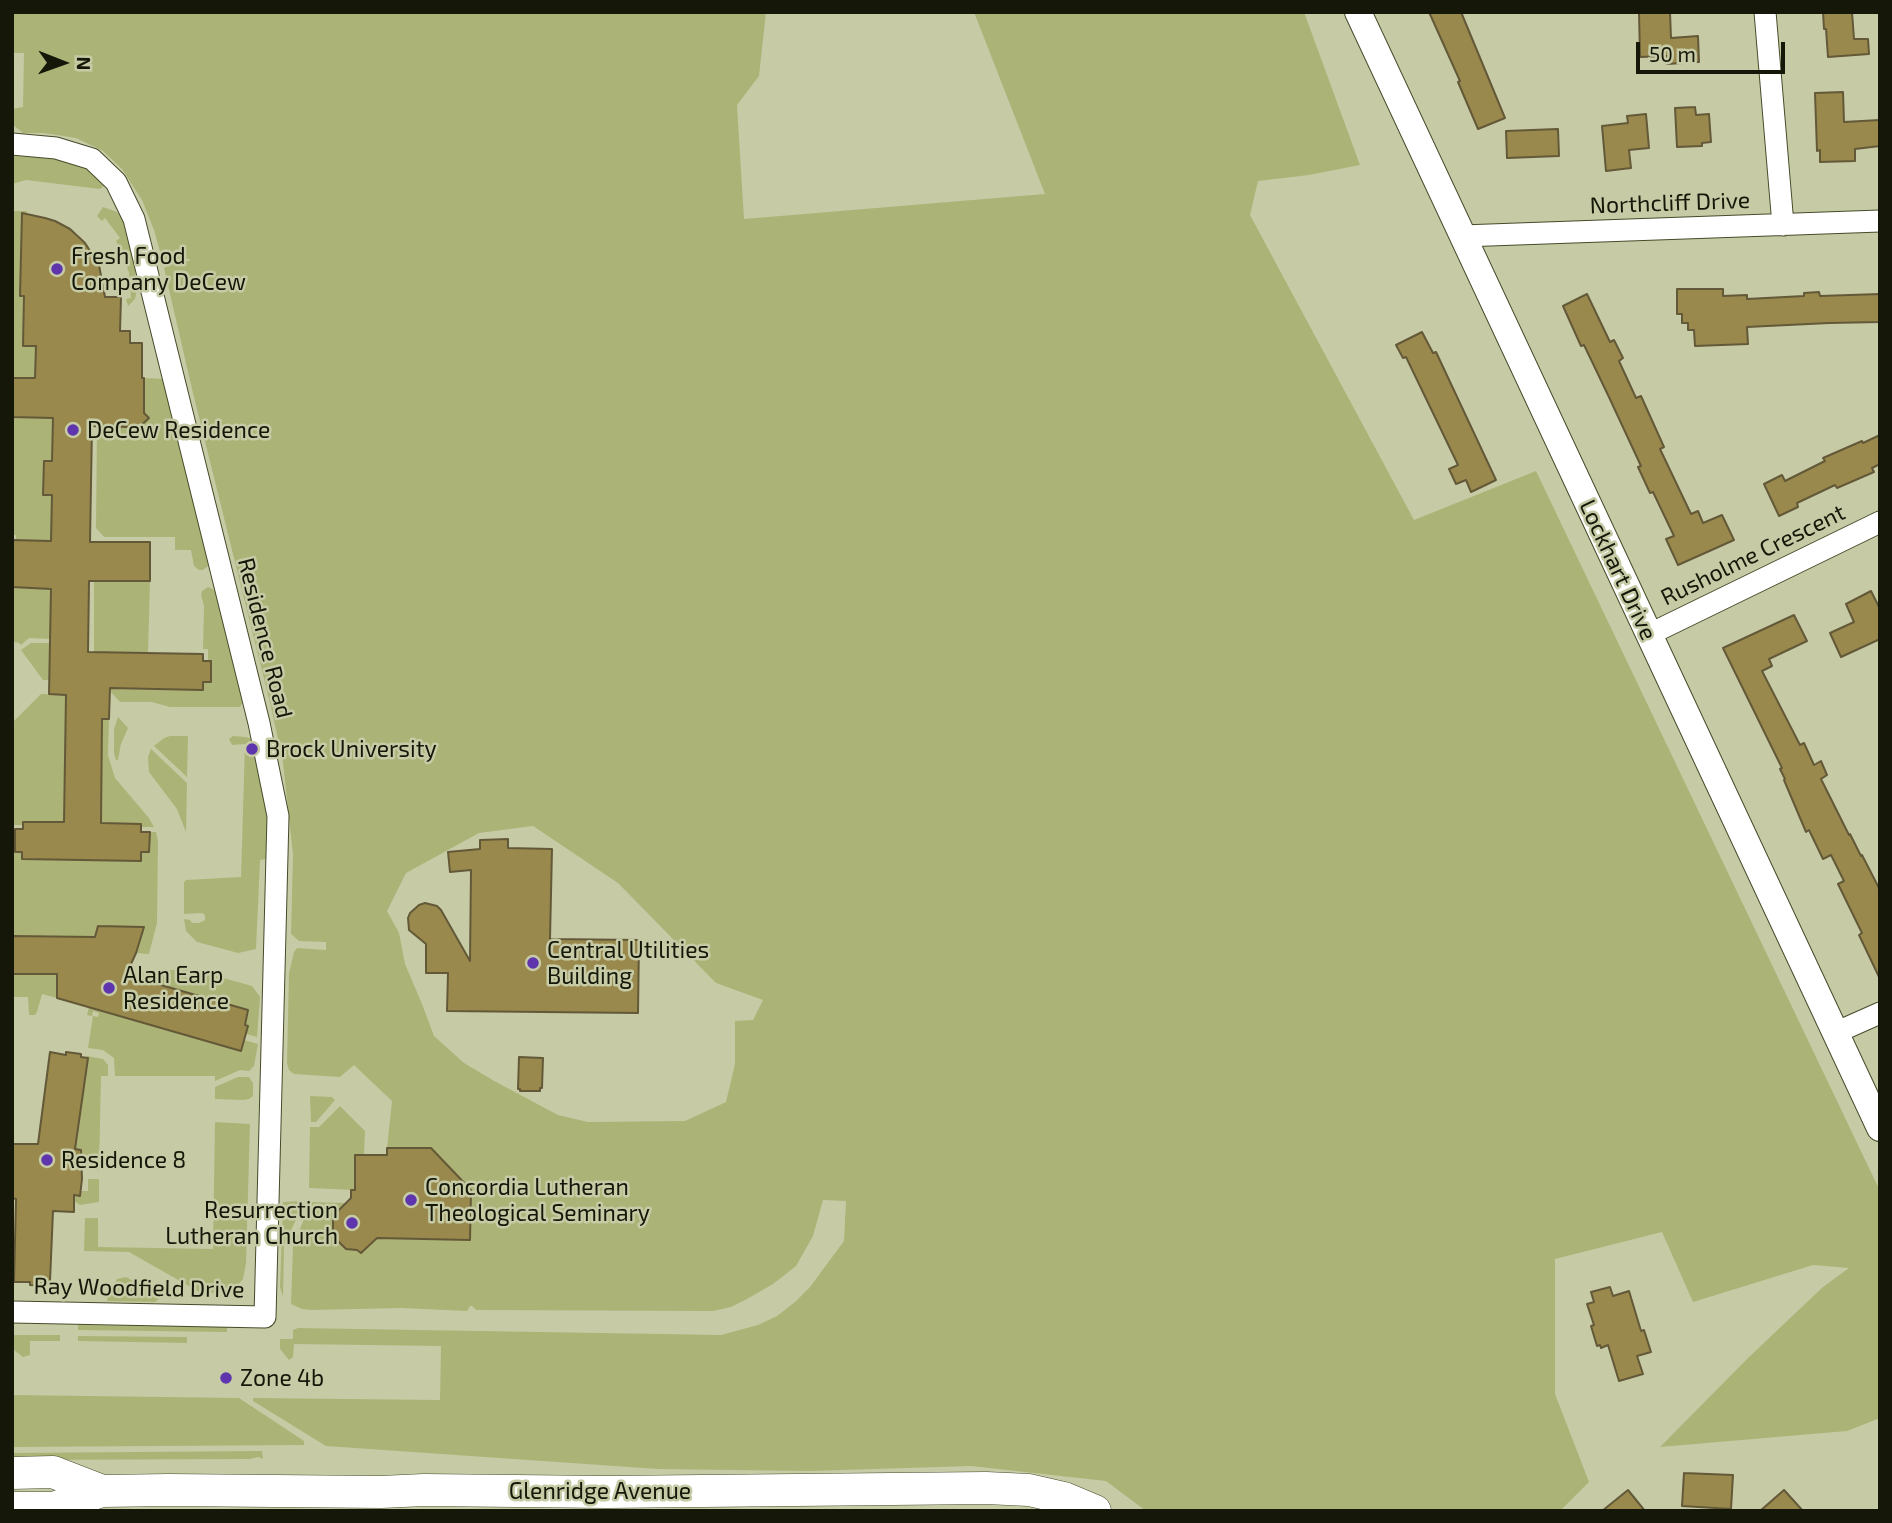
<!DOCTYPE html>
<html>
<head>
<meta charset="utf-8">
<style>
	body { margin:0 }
	#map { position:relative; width:1892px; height:1523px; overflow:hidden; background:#c6cba6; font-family:"Exo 2",sans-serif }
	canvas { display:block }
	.frame { position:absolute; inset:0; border:14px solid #151709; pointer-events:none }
	.north { position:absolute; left:28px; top:28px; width:70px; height:70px; -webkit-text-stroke:5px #c6cba6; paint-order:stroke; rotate:91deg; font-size:19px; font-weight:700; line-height:28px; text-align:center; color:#151709 }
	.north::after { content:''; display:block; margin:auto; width:24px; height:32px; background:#151709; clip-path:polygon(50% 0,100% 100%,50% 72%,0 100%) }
	.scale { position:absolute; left:1636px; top:42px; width:149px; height:32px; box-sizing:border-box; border:4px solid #151709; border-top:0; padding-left:9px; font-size:21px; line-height:24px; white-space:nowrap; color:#151709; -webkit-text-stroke:5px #c6cba6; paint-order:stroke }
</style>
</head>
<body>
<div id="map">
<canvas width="1892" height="1523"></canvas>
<div class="frame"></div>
<div class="north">N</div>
<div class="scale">50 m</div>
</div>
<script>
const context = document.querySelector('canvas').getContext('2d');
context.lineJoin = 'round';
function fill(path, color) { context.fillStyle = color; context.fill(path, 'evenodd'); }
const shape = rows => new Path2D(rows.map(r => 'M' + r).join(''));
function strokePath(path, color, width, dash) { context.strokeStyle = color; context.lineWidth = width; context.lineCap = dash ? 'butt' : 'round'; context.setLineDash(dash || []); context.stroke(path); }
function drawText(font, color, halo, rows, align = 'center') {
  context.font = font + ' "Exo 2",sans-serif'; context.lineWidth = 5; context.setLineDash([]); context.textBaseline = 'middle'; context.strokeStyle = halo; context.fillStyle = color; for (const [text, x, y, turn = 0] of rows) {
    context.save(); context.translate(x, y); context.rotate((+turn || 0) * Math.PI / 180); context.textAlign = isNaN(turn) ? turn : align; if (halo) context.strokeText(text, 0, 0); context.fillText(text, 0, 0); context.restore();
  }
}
fill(shape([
	[12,12,766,12,759,76,737,105,744,219,1045,194,974,12,1304,12,1360,165,1309,175,1258,181,1250,215,1414,520,1536,471,1880,1191,1880,1418,1847,1431,1660,1447,1748,1358,1823,1287,1849,1268,1813,1265,1693,1302,1662,1232,1555,1259,1555,1394,1589,1482,1560,1511,1146,1511,1106,1481,971,1466,810,1471,658,1469,326,1446,253,1401,253,1398,440,1400,441,1346,294,1344,293,1357,289,1360,280,1349,280,1339,293,1339,293,1330,298,1328,721,1335,758,1325,777,1316,795,1302,810,1287,844,1241,846,1201,823,1200,813,1236,796,1266,773,1284,747,1299,731,1307,713,1311,476,1310,472,1306,470,1306,467,1311,401,1308,312,1310,302,1309,291,1304,293,1246,309,1207,309,1202,347,1203,333,1216,333,1236,346,1249,357,1250,361,1253,379,1236,386,1238,470,1240,431,1149,387,1148,392,1101,354,1065,340,1077,294,1074,289,1070,287,1063,289,973,294,952,297,948,326,950,326,942,299,941,291,934,293,855,283,762,271,707,192,389,164,268,176,262,189,261,190,259,162,259,154,230,142,200,122,169,103,151,76,138,44,133,23,133,12,124,12,109,23,107,24,53,12,53],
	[533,826,618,883,716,983,763,1000,753,1020,735,1021,735,1064,726,1102,685,1121,588,1122,558,1115,496,1082,464,1063,434,1036,422,1004,405,964,399,933,387,911,406,873,479,833],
	[12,156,43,157,65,160,82,165,92,172,104,186,100,189,26,180,12,184],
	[103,207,117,212,124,220,132,240,137,290,135,299,128,306,126,299,131,298,129,273,123,254,116,241,120,238,105,218,102,221,97,216],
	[12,211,27,211,26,214,22,215,20,296,37,296,23,346,36,346,35,378,12,378],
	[144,378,166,379,209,561,208,566,203,570,199,570,194,566,191,550,175,550,175,537,104,537,96,528,97,426,129,427,135,432,149,418,144,413],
	[12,417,53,418,52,461,44,462,43,494,52,495,51,544,47,541,16,540,16,535,12,535],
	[94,581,150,581,148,653,94,652],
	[51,584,50,639,29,638,21,645,18,642,16,643,12,639,12,587,36,588],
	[208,587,216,591,243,694,243,702,240,707,170,707,152,702,120,702,110,691,110,688,211,682,211,662,208,661,208,649,203,649,204,606,201,595,202,591],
	[31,643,50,643,49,680,43,680,21,650],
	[41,694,66,695,64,822,23,822,23,825,12,825,12,723],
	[118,717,128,728,121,744,118,760,116,760,114,753,114,729],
	[102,719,109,719,108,755,115,778,149,818,154,827,141,827,141,824,101,823],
	[170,736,188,736,187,777,154,746,164,738],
	[233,736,246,737,254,740,266,807,270,859,266,936,264,941,266,859,260,860,256,949,238,953,197,942,186,931,184,919,190,920,192,923,199,923,205,920,205,915,202,913,184,914,184,882,186,880,241,877,245,744,232,745,229,739],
	[151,749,187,783,186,832,177,809,149,772,148,757],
	[12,829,15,829,15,851,22,852,23,859,141,861,141,852,149,851,150,832,156,832,158,841,157,923,149,954,136,953,143,927,99,926,95,937,12,936],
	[144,970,195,970,252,986,260,997,257,1037,246,1034,245,1025,248,1010,141,982],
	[12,974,57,974,57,998,42,994,37,1012,35,1015,29,1015,28,997,12,997],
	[89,1007,184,1035,186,1033,189,1034,189,1036,220,1045,222,1043,244,1040,258,1044,254,1066,249,1071,240,1070,215,1081,215,1076,115,1076,114,1058,103,1050,88,1048,93,1016,98,1017,99,1013,93,1011,92,1016,87,1015],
	[87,1056,103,1059,108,1065,108,1076,101,1076,99,1170,81,1170,75,1149],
	[238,1077,249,1077,253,1083,253,1096,249,1099,243,1100,215,1099,215,1087],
	[310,1096,332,1097,335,1100,316,1122,311,1122],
	[340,1106,365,1131,364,1155,355,1155,355,1190,309,1188,310,1127,319,1127],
	[215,1122,250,1124,246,1263,243,1279,237,1286,230,1291,224,1293,201,1293,129,1252,84,1251,85,1218,98,1218,98,1247,213,1249],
	[88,1179,99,1179,99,1202,80,1205,74,1201,74,1195,80,1196,81,1191,88,1191],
	[302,1201,302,1207,284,1245,283,1297,280,1287,283,1202],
	[126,1277,156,1294,159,1299,155,1302,107,1301,108,1296,117,1279],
	[78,1325,227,1327,227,1332,78,1330],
	[14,1335,60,1335,60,1341,30,1341,30,1355,23,1357,15,1351,13,1346],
	[78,1336,187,1337,187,1343,78,1341],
	[12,1395,239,1398,304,1441,304,1445,12,1447],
	[262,1451,263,1459,258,1457,250,1459,12,1460,12,1453]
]), '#acb376');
const building = shape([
	[1429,12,1461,12,1505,118,1478,129,1458,82,1460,81,1429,12],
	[1639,12,1670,12,1671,38,1698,36,1699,62,1667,64,1667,56,1640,57,1639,12],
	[1823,12,1852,12,1854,39,1868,39,1869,54,1828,57,1826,29,1824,29,1823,12],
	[1843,92,1844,122,1880,120,1880,146,1855,149,1855,161,1820,162,1820,150,1817,151,1815,93,1843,92],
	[1695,107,1696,115,1709,114,1711,142,1702,143,1702,146,1677,147,1675,108,1695,107],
	[1646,114,1649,148,1629,150,1631,168,1606,171,1602,126,1628,123,1627,116,1646,114],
	[1558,129,1559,156,1507,158,1506,131,1558,129],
	[22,213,45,218,55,221,70,229,85,243,99,265,105,297,121,297,120,331,130,331,130,343,142,343,142,378,144,378,144,413,149,418,134,432,129,427,92,426,90,542,150,542,150,581,89,581,88,652,203,654,203,661,211,661,211,682,203,682,203,690,110,688,109,719,102,719,101,823,141,824,141,832,150,832,149,852,141,852,141,861,22,859,22,852,15,852,15,829,23,829,23,822,64,822,66,695,49,694,51,589,12,587,12,540,51,541,52,495,43,495,44,461,52,461,53,418,12,417,12,378,35,378,36,346,23,346,24,296,20,296,22,213],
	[1677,289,1723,289,1723,296,1747,295,1747,299,1804,296,1804,293,1819,292,1820,296,1880,294,1880,322,1829,323,1747,327,1748,344,1695,346,1694,330,1688,330,1688,323,1682,323,1682,314,1677,314,1677,289],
	[1587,294,1610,342,1614,340,1623,358,1619,361,1636,398,1641,396,1664,447,1660,449,1691,514,1698,511,1703,523,1722,515,1734,540,1678,565,1666,539,1674,536,1653,492,1650,493,1638,467,1641,466,1608,395,1584,345,1581,346,1563,306,1587,294],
	[1422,332,1433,353,1436,352,1496,480,1471,492,1466,480,1456,484,1449,469,1458,465,1406,357,1403,358,1396,345,1422,332],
	[1880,435,1880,464,1872,468,1874,472,1837,488,1835,485,1797,503,1798,507,1779,516,1764,484,1782,475,1785,481,1825,461,1823,458,1862,441,1863,443,1880,435],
	[1871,591,1880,609,1880,639,1841,657,1830,633,1854,622,1846,604,1871,591],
	[1794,615,1807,641,1769,659,1772,666,1762,671,1800,745,1804,743,1814,765,1821,761,1827,775,1821,779,1849,835,1850,834,1861,856,1862,855,1880,890,1880,979,1859,935,1862,933,1838,884,1844,881,1831,855,1823,859,1809,830,1806,832,1784,780,1785,779,1780,769,1782,768,1723,648,1794,615],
	[508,839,508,848,552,849,550,939,639,940,638,1013,447,1011,448,973,426,973,426,944,409,930,408,918,410,913,419,905,425,903,437,906,441,910,470,961,471,870,450,872,448,852,480,849,480,840,508,839],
	[98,926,144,927,136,953,126,975,248,1010,245,1025,248,1026,241,1051,57,998,57,974,12,974,12,936,95,937,98,926],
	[50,1052,66,1055,66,1052,81,1054,81,1057,88,1058,75,1149,81,1150,82,1179,80,1196,74,1195,74,1212,53,1211,50,1281,46,1281,45,1286,30,1285,30,1282,14,1282,16,1199,12,1198,12,1144,38,1144,50,1052],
	[519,1057,543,1058,542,1088,540,1088,540,1091,520,1091,520,1089,518,1089,519,1057],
	[387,1148,431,1148,471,1190,470,1240,377,1238,361,1253,357,1250,346,1249,333,1236,333,1216,351,1198,351,1190,355,1190,355,1155,387,1155,387,1148],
	[1610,1287,1613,1296,1629,1291,1641,1331,1644,1330,1651,1352,1637,1356,1643,1374,1619,1381,1608,1345,1601,1348,1600,1345,1597,1346,1591,1326,1594,1325,1587,1304,1594,1302,1591,1292,1610,1287],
	[1684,1473,1733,1475,1731,1509,1682,1506,1684,1473],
	[1628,1490,1645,1511,1602,1511,1628,1490],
	[1784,1490,1803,1511,1760,1511,1784,1490]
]);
fill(building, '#9a894d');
strokePath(building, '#635938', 2);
const minor = shape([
	[1765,12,1783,225],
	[12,144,56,148,92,159,116,182,134,219,259,723,278,816,265,1317,12,1312],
	[1462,236,1880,221],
	[1648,635,1880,522],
	[1835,1033,1880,1013]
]);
const tertiary = shape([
	[1358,12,1880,1128]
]);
const secondary = shape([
	[12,1473,53,1472,102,1491],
	[12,1508,53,1508,102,1491,169,1490,381,1492,424,1490,607,1492,986,1488,1029,1490,1064,1498,1095,1511]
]);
strokePath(minor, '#474b2a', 23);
strokePath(tertiary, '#474b2a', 28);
strokePath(secondary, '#474b2a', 33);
strokePath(minor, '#fff', 21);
strokePath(tertiary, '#fff', 26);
strokePath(secondary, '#fff', 32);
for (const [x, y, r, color] of [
	[57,269,7,"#5f35ad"],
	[73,430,7,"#5f35ad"],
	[252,749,7,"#5f35ad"],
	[533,963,7,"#5f35ad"],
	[109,988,7,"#5f35ad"],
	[47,1160,7,"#5f35ad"],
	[411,1200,7,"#5f35ad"],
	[352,1223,7,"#5f35ad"],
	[226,1378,7,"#5f35ad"]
]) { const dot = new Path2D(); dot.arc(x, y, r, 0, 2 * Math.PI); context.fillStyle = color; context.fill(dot); strokePath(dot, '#c6cba6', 2.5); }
drawText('23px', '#151709', '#c6cba6', [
	["Northcliff Drive",1670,203,-2],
	["Rusholme Crescent",1753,555,-26],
	["Lockhart Drive",1618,570,65],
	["Residence Road",265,638,76],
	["Ray Woodfield Drive",139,1288,1],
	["Glenridge Avenue",600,1491]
]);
drawText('23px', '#151709', '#c6cba6', [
	["Fresh Food",71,256],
	["Company DeCew",71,282],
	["DeCew Residence",87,430],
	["Brock University",266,749],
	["Central Utilities",547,950],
	["Building",547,976],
	["Alan Earp",123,975],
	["Residence",123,1001],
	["Residence 8",61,1160],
	["Concordia Lutheran",425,1187],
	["Theological Seminary",425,1213],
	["Resurrection",338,1210,"right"],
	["Lutheran Church",338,1236,"right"],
	["Zone 4b",240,1378]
], 'left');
</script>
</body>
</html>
